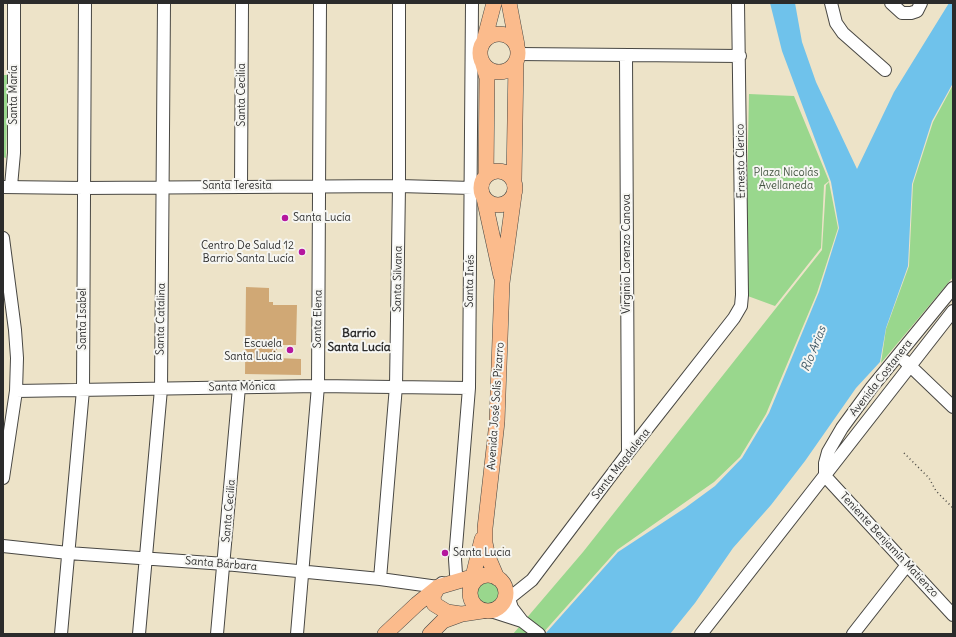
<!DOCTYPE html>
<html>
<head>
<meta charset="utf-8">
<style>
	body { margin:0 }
	#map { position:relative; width:956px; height:637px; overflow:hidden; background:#ede3c8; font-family:Delius,sans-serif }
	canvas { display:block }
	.frame { position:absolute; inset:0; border:4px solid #2b2b2b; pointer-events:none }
</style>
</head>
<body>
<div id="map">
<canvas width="956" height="637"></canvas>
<div class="frame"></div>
</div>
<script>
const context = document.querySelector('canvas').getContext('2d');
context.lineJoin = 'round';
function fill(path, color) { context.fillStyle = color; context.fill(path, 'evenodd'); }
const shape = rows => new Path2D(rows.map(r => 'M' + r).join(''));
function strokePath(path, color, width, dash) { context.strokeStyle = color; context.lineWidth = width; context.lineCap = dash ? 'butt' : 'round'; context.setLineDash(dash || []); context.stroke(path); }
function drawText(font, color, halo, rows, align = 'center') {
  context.font = font + ' Delius,sans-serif'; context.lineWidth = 4; context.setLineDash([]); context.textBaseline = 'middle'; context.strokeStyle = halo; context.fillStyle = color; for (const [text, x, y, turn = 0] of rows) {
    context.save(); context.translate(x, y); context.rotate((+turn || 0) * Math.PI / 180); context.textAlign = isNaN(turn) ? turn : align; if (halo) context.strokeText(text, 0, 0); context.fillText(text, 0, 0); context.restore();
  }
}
fill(shape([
	[3,75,8,75,6,158,3,157],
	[953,85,953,277,881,363,886,329,909,266,913,184,933,122],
	[749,94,794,96,829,181,824,185,821,248,775,306,745,295],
	[829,182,838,228,817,293,766,414,740,457,714,482,617,550,542,634,513,634,583,552,822,250,826,185],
	'476 594a13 13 0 1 1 26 0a13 13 0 1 1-26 0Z'
]), '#99d78d');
fill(shape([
	[770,3,795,3,802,42,816,82,857,169,894,92,949,3,953,3,953,83,932,121,912,184,908,266,886,328,880,362,856,388,805,461,771,505,733,548,695,603,670,634,545,634,618,552,685,508,715,486,742,458,769,413,819,292,839,228,831,182,782,51]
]), '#6fc2eb');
fill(shape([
	[246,287,269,288,269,302,273,302,273,305,297,305,296,345,277,345,277,358,301,359,301,375,245,374]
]), '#d0a875');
const minor = shape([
	[831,3,836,23,843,33,885,70],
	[891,3,902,13,911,13,917,11,921,3],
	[518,54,740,56],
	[626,56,628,453],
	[11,186,14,153,14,3],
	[241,186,242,3],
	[3,187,84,188,399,186,472,188,481,191],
	[3,238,15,330,17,358,16,391,3,478],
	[905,361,953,407],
	[16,391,318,386,469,388],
	[825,476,825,463,828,452,842,428,872,387,953,288],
	[825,476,953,615],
	[3,546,68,553,225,564,380,579,438,587,442,583],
	[380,579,396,386,399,186,399,3],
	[462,580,456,574,455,559,469,388,472,3],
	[506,589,512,608,522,621],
	[502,604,532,580,628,453,734,318,741,306,742,295,738,3],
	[491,611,522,621,539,634],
	[61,634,83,390,85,3],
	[139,634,161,389,164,3],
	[217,634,239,387],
	[297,634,318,386,320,3],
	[701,634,953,311],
	[853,634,907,565]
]);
const major = shape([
	[509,3,517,45],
	'480 53a19 19 0 1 1 38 0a19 19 0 1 1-38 0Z',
	[484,41,494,3],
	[482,61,487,78,486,176],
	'481 188a17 17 0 1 1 34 0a17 17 0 1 1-34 0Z',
	[514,180,516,62],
	[484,198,501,276],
	'470 593a18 18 0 1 1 36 0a18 18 0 1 1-36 0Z',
	[497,578,488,557,485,543,485,528,497,422,502,283,514,195],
	[471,585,482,539],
	[438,587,433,596,434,604,447,612,461,614],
	[385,634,417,604,438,587,472,577,481,576],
	[430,634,443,621,462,614,482,611]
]);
strokePath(minor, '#484743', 14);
strokePath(major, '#484743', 16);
strokePath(shape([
	[904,453,929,478,936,491,953,508]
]), '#484743', 1.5, [1, 3]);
strokePath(minor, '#fff', 12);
strokePath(major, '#fbbb8c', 15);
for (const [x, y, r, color] of [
	[285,218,4,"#b5179e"],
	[302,252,4,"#b5179e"],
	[290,350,4,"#b5179e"],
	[445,553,4,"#b5179e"]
]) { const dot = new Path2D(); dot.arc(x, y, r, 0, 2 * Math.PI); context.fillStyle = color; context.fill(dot); strokePath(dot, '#f6f6f2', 1.5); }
drawText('11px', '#2b2b2b', '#f6f6f2', [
	["Santa María",14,95,-90],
	["Santa Cecilia",242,95,-90],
	["Ernesto Clerico",741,161,-91],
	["Santa Teresita",237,186],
	["Virginio Lorenzo Canova",627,254,-90],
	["Santa Silvana",398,279,-89],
	["Santa Inés",470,281,-89],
	["Santa Isabel",83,319,-90],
	["Santa Catalina",161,319,-89],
	["Santa Elena",318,319,-89],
	["Avenida Costanera",881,378,-52],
	["Santa Mónica",242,387,-1],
	["Avenida José Solís Pizarro",496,406,-86],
	["Santa Magdalena",621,464,-52],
	["Santa Cecilia",229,511,-85],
	["Teniente Benjamín Matienzo",889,545,47],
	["Santa Bárbara",221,564,5]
]);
drawText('11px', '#465644', '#f6f6f2', [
	["Plaza Nicolás",786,173],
	["Avellaneda",786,186]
]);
drawText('11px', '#2b2b2b', '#f6f6f2', [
	["Santa Lucía",293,218],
	["Centro De Salud 12",294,246,"right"],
	["Barrio Santa Lucía",294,259,"right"],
	["Escuela",282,344,"right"],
	["Santa Lucia",282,357,"right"],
	["Santa Lucia",453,553]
], 'left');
drawText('bold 12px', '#2b2b2b', '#f6f6f2', [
	["Barrio",359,334],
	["Santa Lucía",359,348]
]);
drawText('italic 12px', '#3f5865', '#f6f6f2', [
	["Río Arias",814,349,-68]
]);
</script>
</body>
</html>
